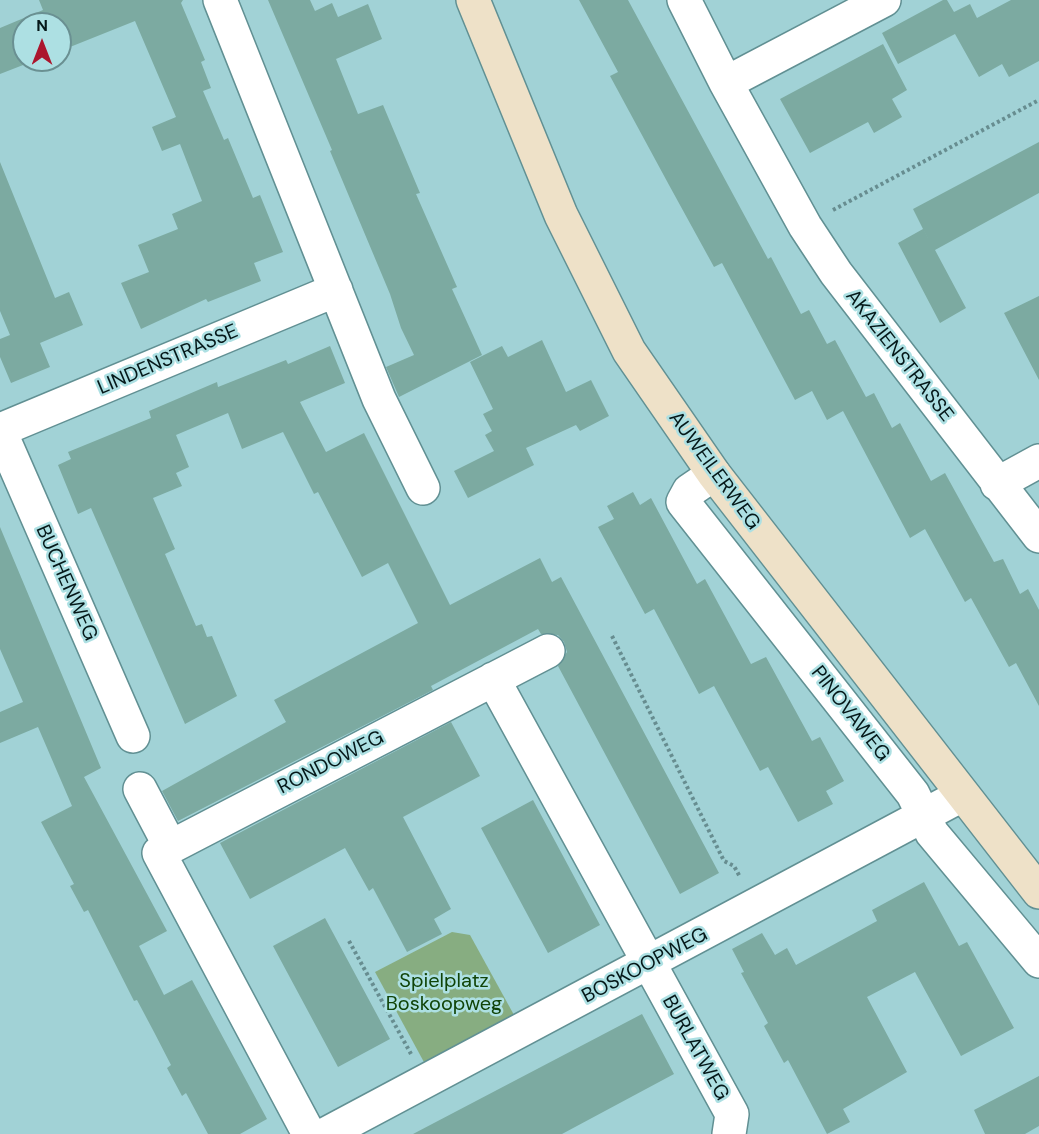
<!DOCTYPE html>
<html>
<head>
<meta charset="utf-8">
<style>
	body { margin:0 }
	#map { position:relative; width:1039px; height:1134px; overflow:hidden; background:#a1d2d6; font-family:"DM Sans",sans-serif }
	canvas { display:block }
	.north { position:absolute; left:12px; top:12px; width:60px; height:60px; box-sizing:border-box; background:#ade0e3; border:2px solid #6a9092; border-radius:50%; rotate:0deg; font-size:16px; font-weight:700; line-height:24px; text-align:center; color:#051819 }
	.north::after { content:''; display:block; margin:auto; width:21px; height:27px; background:#ab162d; clip-path:polygon(50% 0,100% 100%,50% 72%,0 100%) }
</style>
</head>
<body>
<div id="map">
<canvas width="1039" height="1134"></canvas>
<div class="north">N</div>
</div>
<script>
const context = document.querySelector('canvas').getContext('2d');
context.lineJoin = 'round';
function fill(path, color) { context.fillStyle = color; context.fill(path, 'evenodd'); }
const shape = rows => new Path2D(rows.map(r => 'M' + r).join(''));
function strokePath(path, color, width, dash) { context.strokeStyle = color; context.lineWidth = width; context.lineCap = dash ? 'butt' : 'round'; context.setLineDash(dash || []); context.stroke(path); }
function drawText(font, color, halo, rows, align = 'center') {
  context.font = font + ' "DM Sans",sans-serif'; context.lineWidth = 5; context.setLineDash([]); context.textBaseline = 'middle'; context.strokeStyle = halo; context.fillStyle = color; for (const [text, x, y, turn = 0] of rows) {
    context.save(); context.translate(x, y); context.rotate((+turn || 0) * Math.PI / 180); context.textAlign = isNaN(turn) ? turn : align; if (halo) context.strokeText(text, 0, 0); context.fillText(text, 0, 0); context.restore();
  }
}
fill(shape([
	[452,932,470,935,514,1015,425,1064,375,972]
]), '#87ad81');
fill(shape([
	[39,0,183,0,181,3,205,60,201,62,211,88,203,91,224,140,228,138,253,198,260,195,283,252,254,263,261,281,208,302,206,299,141,329,121,283,149,272,138,245,178,229,172,214,202,201,180,144,162,151,152,127,176,117,135,21,60,51,60,24,24,24,24,60,36,60,0,74,0,28,43,10],
	[268,0,310,0,315,11,332,3,338,17,368,4,382,39,336,59,358,114,383,105,420,193,416,194,457,287,452,289,482,355,399,397,386,367,414,355,401,328,390,294,330,151,332,150],
	[579,0,628,0,768,259,771,257,801,314,809,310,827,344,835,340,866,397,874,393,892,428,900,423,931,481,945,473,994,562,1003,559,1020,594,1028,589,1039,610,1039,706,1016,663,1009,667,971,598,965,602,925,529,910,538,843,411,827,420,812,391,795,400,722,263,714,267,669,185,610,76,618,72],
	[943,0,947,0,954,12,970,4,977,18,1011,0,1039,0,1039,61,1009,77,1002,64,979,77,955,34,898,64,882,33],
	[883,44,907,90,892,99,902,117,874,133,868,122,810,153,780,99],
	[1039,142,1039,193,935,250,966,308,940,323,898,243,923,229,928,239,913,209],
	[0,162,55,298,69,292,83,325,40,343,50,367,11,383,0,357,0,339,10,335,0,311],
	[1039,296,1039,380,1004,313],
	[542,340,566,392,591,380,609,416,580,431,576,425,526,448,534,465,468,498,454,471,494,451,485,435,492,431,483,414,493,409,470,362,502,346,508,357],
	[330,346,345,383,300,402,326,452,364,433,450,605,540,558,552,582,561,577,719,873,680,894,558,666,567,652,564,642,558,635,541,634,538,629,431,686,433,690,178,821,162,791,286,722,274,700,418,623,388,563,362,577,318,492,314,494,283,432,242,449,228,413,176,435,189,467,176,473,182,486,153,498,175,549,165,554,196,626,202,624,207,637,212,636,237,696,185,724,91,508,78,514,58,465,71,459,68,452,151,418,149,411,217,382,218,387,286,360,288,364],
	[633,492,640,505,651,498,697,584,705,579,751,664,766,657,812,741,820,737,844,781,826,791,833,804,798,822,768,767,760,771,714,686,699,694,654,609,645,614,598,527,614,519,607,506],
	[0,527,101,768,84,777,167,931,139,946,164,995,192,980,267,1119,240,1134,208,1134,186,1093,182,1096,167,1068,171,1065,154,1032,137,1000,134,1001,88,910,84,912,70,886,74,884,41,822,72,806,38,727,0,743,0,712,23,702,0,649],
	[451,722,480,776,403,817,451,909,434,919,442,934,407,952,373,888,369,891,345,848,250,899,220,843],
	[533,800,600,925,548,953,481,828],
	[924,882,959,946,967,942,1014,1028,961,1056,915,972,867,997,907,1072,843,1109,850,1122,827,1134,788,1060,784,1063,764,1026,768,1023,741,973,744,972,732,949,762,933,775,955,787,948,796,965,877,921,872,910],
	[325,918,390,1039,338,1067,273,946],
	[642,1014,674,1074,562,1134,413,1134],
	[1039,1076,1039,1126,1025,1134,985,1134,974,1110]
]), '#7caaa1');
const street = shape([
	[220,0,379,399,423,488],
	[684,0,726,83,805,226,836,273,1039,536],
	[726,83,884,0],
	[0,430,336,290],
	[0,431,133,736],
	[714,474,689,491,683,502,913,794,932,833,1039,961],
	[997,484,1039,461],
	[493,679,732,1114,729,1134],
	[140,789,170,846],
	[309,1134,159,853,548,651],
	[326,1134,962,795]
]);
const secondary = shape([
	[473,0,561,215,629,351,714,474,1039,892]
]);
strokePath(street, '#619093', 36);
strokePath(secondary, '#619093', 36);
strokePath(shape([
	[833,210,1039,100],
	[612,636,724,861,734,866,740,877],
	[349,941,411,1054]
]), '#678d90', 4, [3, 3]);
strokePath(street, '#fff', 33);
strokePath(secondary, '#eee1c8', 33);
drawText('20px', '#051819', '#ade0e3', [
	["AKAZIENSTRASSE",899,356,52],
	["LINDENSTRASSE",168,360,-23],
	["AUWEILERWEG",714,471,54],
	["BUCHENWEG",66,583,66],
	["PINOVAWEG",850,714,52],
	["RONDOWEG",331,763,-27],
	["BOSKOOPWEG",645,966,-28],
	["BURLATWEG",695,1048,61]
]);
drawText('20px', '#104307', '#ade0e3', [
	["Spielplatz",444,982],
	["Boskoopweg",444,1005]
]);
</script>
</body>
</html>
